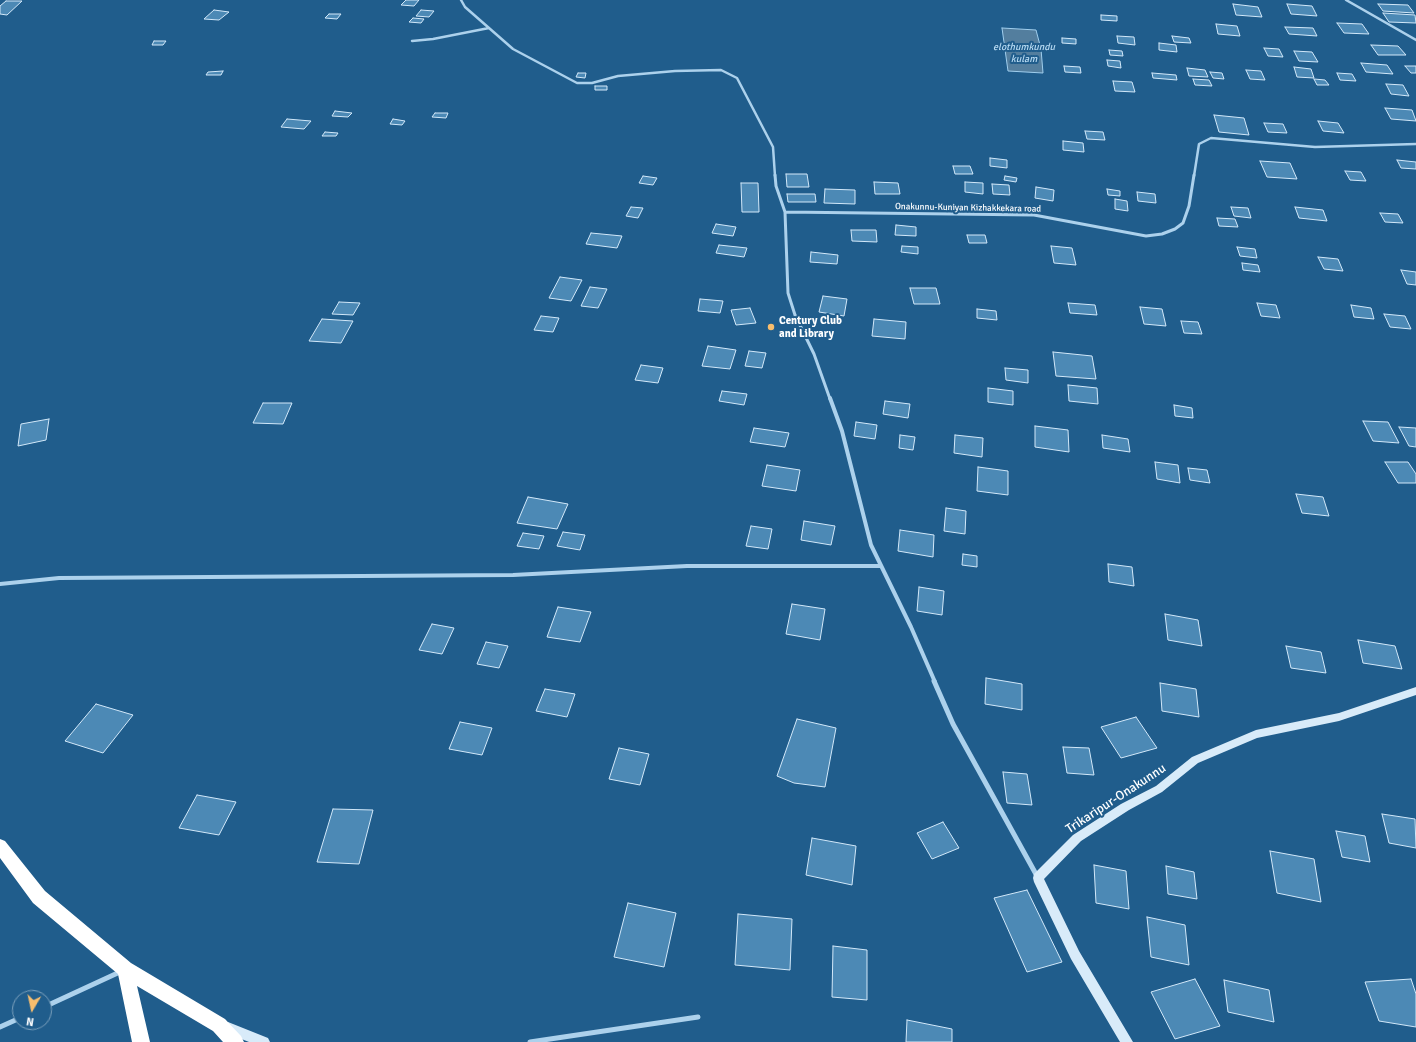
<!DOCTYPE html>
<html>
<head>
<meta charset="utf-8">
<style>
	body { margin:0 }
	#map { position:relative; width:1416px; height:1042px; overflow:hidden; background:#205d8c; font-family:Signika,sans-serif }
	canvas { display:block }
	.north { position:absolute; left:12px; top:990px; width:40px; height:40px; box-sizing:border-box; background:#205d8c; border:1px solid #799eba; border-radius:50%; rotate:189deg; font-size:11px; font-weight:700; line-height:16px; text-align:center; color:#fff }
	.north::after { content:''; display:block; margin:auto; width:14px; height:18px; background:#f9be6d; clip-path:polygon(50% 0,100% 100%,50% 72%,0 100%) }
</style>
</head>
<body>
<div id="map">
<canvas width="1416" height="1042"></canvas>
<div class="north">N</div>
</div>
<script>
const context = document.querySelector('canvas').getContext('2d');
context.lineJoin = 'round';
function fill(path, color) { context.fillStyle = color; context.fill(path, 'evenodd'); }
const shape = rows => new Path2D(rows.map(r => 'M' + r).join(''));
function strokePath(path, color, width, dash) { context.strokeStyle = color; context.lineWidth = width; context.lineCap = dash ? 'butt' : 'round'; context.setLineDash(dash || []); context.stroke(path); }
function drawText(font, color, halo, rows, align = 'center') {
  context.font = font + ' Signika,sans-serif'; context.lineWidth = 4; context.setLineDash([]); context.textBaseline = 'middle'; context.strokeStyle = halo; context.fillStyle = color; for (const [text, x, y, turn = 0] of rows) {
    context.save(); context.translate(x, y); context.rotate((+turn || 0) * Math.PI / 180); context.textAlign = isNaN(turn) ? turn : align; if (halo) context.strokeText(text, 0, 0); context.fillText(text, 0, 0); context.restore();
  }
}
const water = shape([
	[1002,28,1036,30,1041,49,1043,73,1008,71,1002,28]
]);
fill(water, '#537e9e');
strokePath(water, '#a0ceed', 1);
const building = shape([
	[406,0,419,0,414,6,401,5,406,0],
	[6,1,22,1,7,15,0,14,0,6,6,1],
	[1233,4,1258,7,1262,17,1236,15,1233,4],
	[1287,4,1312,6,1317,16,1291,14,1287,4],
	[1378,4,1408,5,1414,13,1383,11,1378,4],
	[214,10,229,12,219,20,204,19,214,10],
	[421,10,434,11,429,17,416,16,421,10],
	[1383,13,1415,15,1416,23,1389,22,1383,13],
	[329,14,341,14,337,19,325,18,329,14],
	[1101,15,1117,16,1117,21,1101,20,1101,15],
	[413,18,424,19,421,23,409,22,413,18],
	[1337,23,1362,24,1369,34,1344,33,1337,23],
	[1216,24,1237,26,1240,36,1218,34,1216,24],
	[1285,27,1313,28,1317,36,1289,34,1285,27],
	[1117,36,1134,37,1135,45,1118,43,1117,36],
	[1172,36,1189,38,1191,43,1174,42,1172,36],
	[1062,38,1076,39,1076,44,1062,43,1062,38],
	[154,41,166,41,163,45,152,45,154,41],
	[1159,43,1176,45,1177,52,1159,50,1159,43],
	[1371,45,1398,46,1406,55,1378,55,1371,45],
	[1264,48,1279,49,1283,57,1268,56,1264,48],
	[1109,50,1122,51,1123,56,1110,55,1109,50],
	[1294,51,1312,52,1318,62,1299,61,1294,51],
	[1107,60,1120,61,1121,68,1108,66,1107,60],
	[1361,63,1387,65,1393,74,1366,72,1361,63],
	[1064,66,1080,67,1081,73,1065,72,1064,66],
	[1405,66,1416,66,1416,73,1411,73,1405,66],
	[1294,67,1311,69,1314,78,1297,77,1294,67],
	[1187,68,1205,70,1208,77,1189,76,1187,68],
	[1246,70,1261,71,1265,80,1250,79,1246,70],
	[223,71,221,75,206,75,208,72,223,71],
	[1210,72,1222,73,1224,79,1213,78,1210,72],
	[578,73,586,73,585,78,576,77,578,73],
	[1152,73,1176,75,1177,80,1153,78,1152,73],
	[1337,73,1352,74,1356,81,1340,80,1337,73],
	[1193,79,1209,80,1212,86,1195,85,1193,79],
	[1314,79,1325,80,1329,85,1317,85,1314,79],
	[1113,81,1132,82,1135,92,1115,91,1113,81],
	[1386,84,1403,85,1409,96,1391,94,1386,84],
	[595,86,607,86,607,90,595,90,595,86],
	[1385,108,1412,110,1416,121,1391,119,1385,108],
	[335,111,352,113,348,117,332,116,335,111],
	[435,113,448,113,446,118,432,117,435,113],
	[1214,115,1244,118,1249,135,1219,132,1214,115],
	[287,119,311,121,304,129,281,127,287,119],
	[393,119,405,121,402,125,390,124,393,119],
	[1318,121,1338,123,1344,133,1323,131,1318,121],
	[1264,123,1283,124,1287,133,1268,132,1264,123],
	[1085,131,1103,132,1105,140,1087,139,1085,131],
	[325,132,338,133,336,136,322,136,325,132],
	[1063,141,1083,143,1084,152,1063,150,1063,141],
	[990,158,1007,160,1007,168,990,166,990,158],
	[1397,160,1416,162,1416,169,1401,168,1397,160],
	[1260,161,1290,163,1297,179,1267,177,1260,161],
	[953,166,970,166,973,174,955,174,953,166],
	[1345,171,1361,172,1366,181,1350,180,1345,171],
	[786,174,807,174,809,187,787,187,786,174],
	[643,176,657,178,653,185,639,183,643,176],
	[1005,176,1017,178,1016,182,1004,180,1005,176],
	[874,182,898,183,900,194,875,194,874,182],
	[965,182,983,183,983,194,965,192,965,182],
	[741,183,758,183,759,212,742,212,741,183],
	[992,184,1009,185,1010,195,993,194,992,184],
	[1036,187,1054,190,1053,201,1035,198,1036,187],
	[825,189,855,190,855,204,824,203,825,189],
	[1107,189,1120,191,1120,196,1108,195,1107,189],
	[1137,192,1155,194,1156,203,1138,201,1137,192],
	[787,194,815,194,816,202,788,202,787,194],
	[1115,199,1127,201,1128,211,1115,209,1115,199],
	[631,207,643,208,638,218,626,216,631,207],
	[1231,207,1248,208,1251,218,1234,216,1231,207],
	[1295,207,1323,210,1327,221,1299,218,1295,207],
	[1380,213,1398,214,1403,223,1385,222,1380,213],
	[1217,218,1235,219,1238,227,1219,226,1217,218],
	[716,224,736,227,733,236,712,233,716,224],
	[896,225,916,227,916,236,895,235,896,225],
	[851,230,876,230,877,242,852,241,851,230],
	[591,233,622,236,617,248,586,244,591,233],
	[967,235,985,235,987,243,969,243,967,235],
	[719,245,747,248,744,257,716,253,719,245],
	[902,246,918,247,918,254,901,252,902,246],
	[1051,246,1072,248,1076,265,1054,263,1051,246],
	[1237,247,1255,249,1257,258,1240,256,1237,247],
	[811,252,838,255,837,264,810,262,811,252],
	[1318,257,1338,259,1343,271,1324,269,1318,257],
	[1242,263,1258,265,1260,272,1243,270,1242,263],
	[1401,270,1416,272,1416,285,1407,284,1401,270],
	[560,277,582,280,571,301,549,298,560,277],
	[590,287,607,289,598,308,581,306,590,287],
	[910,288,936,288,940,304,914,304,910,288],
	[823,296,847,299,844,316,819,312,823,296],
	[700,299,723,301,720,313,698,311,700,299],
	[339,302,360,303,353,315,332,314,339,302],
	[1068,303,1095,305,1097,315,1070,313,1068,303],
	[1257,303,1276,305,1280,318,1261,316,1257,303],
	[1351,305,1371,308,1374,319,1354,317,1351,305],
	[1140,307,1162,309,1166,326,1144,324,1140,307],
	[750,308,756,323,736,325,731,310,750,308],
	[977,309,996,311,997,320,977,318,977,309],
	[1384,314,1405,316,1411,329,1390,327,1384,314],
	[541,316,559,318,553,332,534,330,541,316],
	[322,319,353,321,341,343,309,341,322,319],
	[874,319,906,322,905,339,872,336,874,319],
	[1181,321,1198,322,1202,334,1184,333,1181,321],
	[708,346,736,350,730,369,702,366,708,346],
	[749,351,766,353,762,368,745,366,749,351],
	[1053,352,1092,356,1096,379,1056,376,1053,352],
	[641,365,663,368,658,383,635,380,641,365],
	[1005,368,1028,370,1028,383,1006,380,1005,368],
	[1068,385,1097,388,1098,404,1069,401,1068,385],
	[988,388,1013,391,1013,405,988,402,988,388],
	[722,391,747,394,744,405,719,401,722,391],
	[885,401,910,404,908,418,883,414,885,401],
	[263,403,292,403,283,424,253,423,263,403],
	[1174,405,1192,408,1193,418,1175,416,1174,405],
	[49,419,46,440,18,446,21,424,49,419],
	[1363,421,1388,422,1399,443,1373,441,1363,421],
	[856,422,877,425,875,439,854,436,856,422],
	[1035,426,1068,430,1069,452,1035,447,1035,426],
	[1399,427,1416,428,1416,447,1409,446,1399,427],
	[754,428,789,433,785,447,750,442,754,428],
	[900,435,915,437,913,450,899,448,900,435],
	[955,435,983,438,982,457,954,453,955,435],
	[1102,435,1128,439,1130,452,1103,448,1102,435],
	[1155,462,1178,465,1180,483,1157,479,1155,462],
	[1385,462,1408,462,1416,474,1416,483,1398,483,1385,462],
	[767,465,800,470,796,491,762,486,767,465],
	[978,467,1008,471,1008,495,977,491,978,467],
	[1188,468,1207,470,1210,483,1190,480,1188,468],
	[1296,494,1323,497,1329,516,1302,513,1296,494],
	[528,497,568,504,557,529,517,523,528,497],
	[946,508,966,511,965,534,944,531,946,508],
	[804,521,835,526,831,545,801,540,804,521],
	[751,526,772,529,768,549,746,546,751,526],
	[900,530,934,535,933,557,898,551,900,530],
	[563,532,585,535,580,550,557,546,563,532],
	[523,533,544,536,539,549,517,546,523,533],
	[963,554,977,556,977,567,962,565,963,554],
	[1108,564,1132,567,1134,586,1109,582,1108,564],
	[919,587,944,591,942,615,917,611,919,587],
	[792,604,825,609,820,640,786,634,792,604],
	[558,607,591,612,580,642,547,637,558,607],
	[1165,614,1198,620,1202,646,1168,640,1165,614],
	[432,624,454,628,442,654,419,650,432,624],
	[1358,640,1395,646,1402,669,1363,663,1358,640],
	[486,642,508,646,499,668,477,664,486,642],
	[1286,646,1321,652,1326,673,1291,668,1286,646],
	[986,678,1022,684,1022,710,985,704,986,678],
	[1160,683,1196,689,1199,717,1162,711,1160,683],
	[545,689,575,694,567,717,536,711,545,689],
	[96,704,133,715,103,753,65,741,96,704],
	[1136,717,1157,748,1121,758,1101,727,1136,717],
	[797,719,836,728,825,787,794,783,777,776,797,719],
	[460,722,492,728,482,755,449,749,460,722],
	[1063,747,1089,748,1094,775,1067,773,1063,747],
	[619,748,649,754,640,785,609,779,619,748],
	[1003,772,1027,774,1032,805,1007,803,1003,772],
	[197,795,236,802,219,835,179,828,197,795],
	[333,809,373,810,359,864,317,862,333,809],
	[1382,814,1415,819,1416,848,1389,843,1382,814],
	[943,822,959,848,932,859,917,833,943,822],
	[1336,831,1365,836,1370,862,1342,857,1336,831],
	[812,838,856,846,852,885,806,875,812,838],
	[1270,851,1314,859,1321,902,1277,893,1270,851],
	[1094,865,1126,871,1129,909,1096,903,1094,865],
	[1166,866,1194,872,1197,899,1168,894,1166,866],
	[1027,890,1062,962,1027,972,994,898,1027,890],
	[628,903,676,913,664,967,614,957,628,903],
	[738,914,792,919,790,970,735,965,738,914],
	[1147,917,1185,925,1189,965,1151,957,1147,917],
	[833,946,867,950,867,1000,832,997,833,946],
	[1195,979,1220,1026,1175,1039,1151,992,1195,979],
	[1411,979,1416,994,1416,1027,1379,1021,1365,982,1411,979],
	[1224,980,1269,990,1274,1022,1228,1012,1224,980],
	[907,1020,952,1029,952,1042,906,1042,907,1020]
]);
fill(building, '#4c89b5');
strokePath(building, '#d2e8f9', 1);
strokePath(shape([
	[461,0,465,7,513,49,577,83,592,83,618,76,675,71,721,70,737,78,773,147,775,176],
	[1346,0,1416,40],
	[412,41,433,39,489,28],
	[1194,176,1199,144,1211,138,1315,147,1416,144]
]), '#acd1ec', 2.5);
strokePath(shape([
	[775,175,776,186,785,212,788,293,795,315,814,354,830,399],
	[785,212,1034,215,1146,236,1162,234,1175,229,1183,223,1189,206,1194,175]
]), '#acd1ec', 3);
strokePath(shape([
	[830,398,842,431,871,545,911,627,935,682],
	[0,584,59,578,513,575,687,566,881,566]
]), '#acd1ec', 4);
strokePath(shape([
	[934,681,953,724,1037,876],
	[44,1007,122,971],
	[0,1027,20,1018],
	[530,1042,698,1017]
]), '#acd1ec', 5);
fill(shape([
	[1416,687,1416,695,1339,721,1257,738,1198,763,1162,792,1129,810,1081,841,1044,879,1079,951,1133,1042,1120,1042,1071,959,1034,882,1033,878,1034,874,1073,835,1121,804,1156,786,1192,757,1256,730,1339,713,1416,687],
	[228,1022,268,1038,270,1042,249,1042,224,1032,222,1028,224,1024,228,1022]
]), '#d8ebf9');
fill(shape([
	[0,839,5,841,45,891,131,963,225,1019,241,1036,244,1042,223,1042,213,1031,137,986,150,1042,132,1042,118,974,33,903,0,858,0,839]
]), '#fff');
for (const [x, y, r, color] of [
	[771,327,4,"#f9be6d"]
]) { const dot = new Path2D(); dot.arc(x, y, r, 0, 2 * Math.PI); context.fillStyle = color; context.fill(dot); strokePath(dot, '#205d8c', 1.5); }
drawText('9px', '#fff', '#205d8c', [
	["Onakunnu-Kuniyan Kizhakkekara road",968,208,1]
]);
drawText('italic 10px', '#b8dbf3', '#205d8c', [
	["elothumkundu",1024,47],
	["kulam",1024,59]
]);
drawText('bold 11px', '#fff', '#205d8c', [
	["Century Club",779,321],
	["and Library",779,334]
], 'left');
drawText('13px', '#fff', '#205d8c', [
	["Trikaripur-Onakunnu",1116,799,-33]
]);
</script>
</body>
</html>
